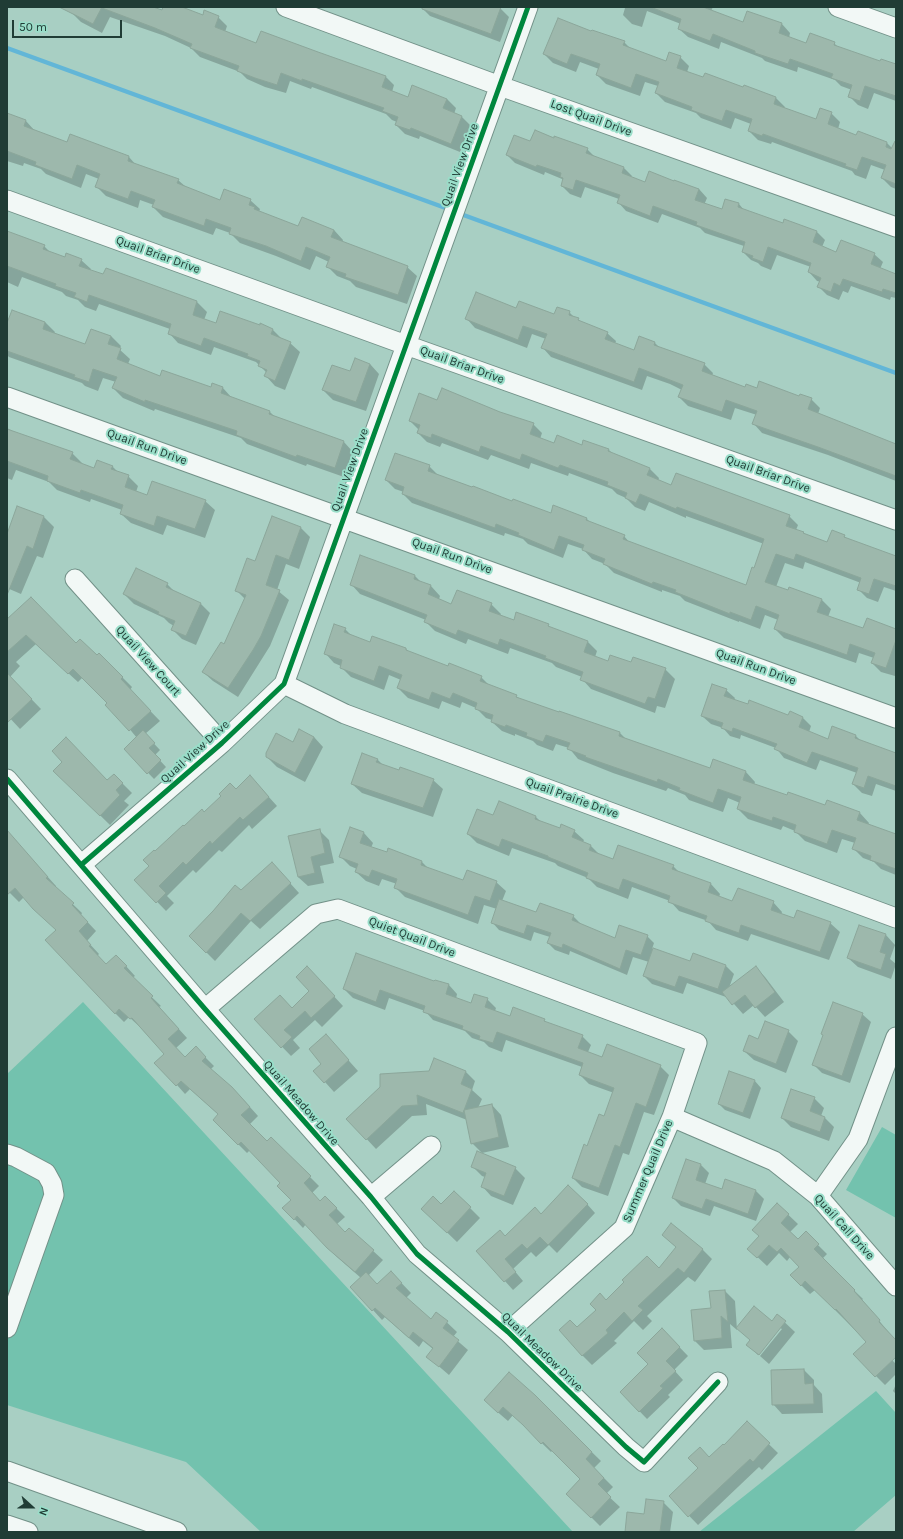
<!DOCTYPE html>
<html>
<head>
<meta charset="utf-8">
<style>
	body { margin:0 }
	#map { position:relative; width:903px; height:1539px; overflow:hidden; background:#a8cfc3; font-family:Karla,sans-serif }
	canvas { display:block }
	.frame { position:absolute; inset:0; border:8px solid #203c35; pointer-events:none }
	.north { position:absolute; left:12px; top:1487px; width:40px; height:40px; -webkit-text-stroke:3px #99dec9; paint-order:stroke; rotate:111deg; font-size:11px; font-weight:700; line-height:16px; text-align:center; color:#203c35 }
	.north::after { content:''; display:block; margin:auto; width:14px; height:18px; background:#203c35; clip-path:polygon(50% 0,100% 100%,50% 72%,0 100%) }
	.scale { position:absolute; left:12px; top:20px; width:110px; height:18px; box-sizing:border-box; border:2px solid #203c35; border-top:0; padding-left:5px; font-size:12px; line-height:14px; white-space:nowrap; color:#203c35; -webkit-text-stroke:3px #99dec9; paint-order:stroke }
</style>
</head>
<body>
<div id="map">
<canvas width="903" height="1539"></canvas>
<div class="frame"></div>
<div class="north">N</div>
<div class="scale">50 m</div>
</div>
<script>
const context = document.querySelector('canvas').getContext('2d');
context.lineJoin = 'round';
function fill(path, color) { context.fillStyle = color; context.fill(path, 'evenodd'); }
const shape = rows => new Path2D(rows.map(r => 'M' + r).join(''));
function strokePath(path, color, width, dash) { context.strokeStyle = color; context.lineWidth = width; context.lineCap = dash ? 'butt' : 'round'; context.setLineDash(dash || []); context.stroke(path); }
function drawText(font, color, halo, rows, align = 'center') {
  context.font = font + ' Karla,sans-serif'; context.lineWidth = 4; context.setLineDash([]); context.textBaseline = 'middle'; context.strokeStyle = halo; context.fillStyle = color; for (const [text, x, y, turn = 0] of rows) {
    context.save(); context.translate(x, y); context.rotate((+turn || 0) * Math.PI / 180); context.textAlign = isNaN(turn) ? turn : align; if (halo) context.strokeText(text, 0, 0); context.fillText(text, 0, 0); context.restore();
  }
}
fill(shape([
	[83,1002,573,1532,261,1532,186,1462,7,1405,7,1074],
	[882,1127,896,1135,896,1218,846,1190],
	[876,1391,896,1413,896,1495,853,1532,699,1532]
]), '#73c2ae');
fill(shape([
	[75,7,150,7,163,12,164,7,179,7,203,17,218,17,227,26,225,32,257,44,385,76,394,85,392,92,409,98,447,99,456,108,454,114,462,117,471,126,460,152,420,136,419,139,405,134,396,125,397,122,392,120,386,114,312,87,311,89,290,81,286,93,265,87,247,79,240,72,200,57,191,48,165,36,110,17,102,33,81,22,72,13],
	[421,7,496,7,500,8,509,17,500,42,430,16],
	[622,7,713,7,711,11,743,23,748,12,782,24,790,33,789,38,807,44,834,43,839,48,880,63,896,65,896,101,874,93,868,109,858,105,849,96,852,90,841,86,835,80,798,67,797,72,765,61,762,58,721,42,719,49,688,37,679,29,681,24,647,11,642,27,632,24,623,15,625,8],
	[592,32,624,42,631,49,667,62,680,57,689,66,687,72,704,79,776,98,785,107,784,109,817,121,831,113,840,122,838,129,857,136,858,133,887,143,896,152,896,189,891,187,882,178,885,170,871,165,866,179,855,175,852,171,772,142,771,144,758,140,749,131,751,124,735,118,731,129,701,118,696,113,665,102,656,93,658,86,645,82,640,96,606,84,597,75,599,69,580,62,576,72,553,63,544,54],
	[7,114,26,121,35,131,68,143,129,157,136,165,178,180,186,187,221,202,250,200,260,209,259,212,298,227,334,230,343,240,342,243,407,267,417,276,407,304,356,287,350,281,337,276,328,267,329,262,316,256,310,270,276,256,240,243,230,233,216,228,213,235,163,217,153,207,154,205,140,200,138,208,106,196,96,186,99,179,86,174,81,188,46,174,41,169,24,163,23,166,7,161],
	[554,139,587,149,596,158,624,168,632,176,631,177,645,183,674,182,699,189,707,198,704,205,723,210,739,204,744,210,783,224,817,232,825,240,822,247,837,253,874,254,883,262,880,269,896,275,896,298,891,297,890,300,851,286,848,293,843,291,839,300,827,295,819,287,821,282,817,281,809,272,811,267,777,255,771,270,761,266,758,263,751,260,743,252,744,246,705,233,700,228,662,214,658,223,626,211,618,202,619,199,585,187,581,198,570,194,562,186,564,180,562,179,545,172,544,175,515,163,507,155,531,143],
	[7,237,44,246,51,253,66,258,81,260,91,269,90,271,104,276,106,269,197,302,207,312,204,320,216,324,260,326,261,325,273,330,283,340,290,343,300,352,285,390,275,386,266,376,267,373,256,362,214,347,211,355,178,343,169,333,170,329,99,304,96,311,85,307,78,300,66,296,62,292,22,277,18,287,7,282],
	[517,309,555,315,569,312,577,320,607,333,616,341,615,344,634,351,639,337,655,343,660,348,704,364,713,373,712,376,746,388,811,399,820,408,818,414,896,445,896,481,828,455,762,433,754,424,757,415,735,408,731,420,688,406,679,397,682,390,670,384,647,376,642,390,551,357,543,348,546,339,532,334,527,348,475,328,467,319],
	[12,311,45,322,55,332,54,334,86,346,91,330,111,336,121,346,119,349,130,359,128,364,160,377,212,389,223,388,232,398,270,412,274,416,344,442,353,452,344,477,307,464,306,466,247,444,241,438,155,409,154,411,123,398,113,388,116,382,103,378,98,391,85,386,82,383,9,357,7,355,7,326],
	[370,364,379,374,366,411,333,400,323,390,351,373],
	[437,401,500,413,533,424,542,433,540,439,555,444,582,446,609,450,613,454,650,469,659,478,658,481,672,487,789,516,798,525,796,530,806,535,828,543,844,536,848,540,896,557,896,591,884,587,878,602,867,598,858,589,861,583,805,562,803,569,785,563,776,587,789,592,790,588,822,600,831,609,828,617,864,630,896,630,895,676,881,672,872,663,874,658,859,653,856,663,784,638,775,629,778,620,765,615,760,629,739,621,739,622,685,601,680,596,662,590,662,592,614,573,605,564,592,559,583,549,568,544,563,558,528,544,523,539,505,533,504,536,412,503,403,494,404,492,395,489,386,480,429,466,438,475,512,502,551,514,586,518,591,523,624,536,630,543,746,587,755,570,764,544,686,516,686,518,649,502,645,511,635,507,626,498,617,494,612,489,569,473,568,476,531,463,529,469,491,455,488,460,442,443,440,447,427,442,418,433,419,430,410,421],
	[7,428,20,435,72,453,82,463,81,464,95,469,112,466,119,473,128,476,138,486,136,492,148,496,205,501,215,510,205,538,167,525,163,535,131,523,121,514,122,510,91,499,90,502,57,490,49,482,16,470,12,480,7,478],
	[17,508,44,517,54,527,43,558,37,556,21,594,7,588,7,537],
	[301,528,310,537,299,569,286,564,277,590,289,600,270,646,238,697,213,681,203,672,224,645,245,599,237,591],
	[415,576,422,583,431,586,440,596,439,599,452,605,491,604,501,614,500,616,514,621,548,625,551,628,588,642,597,651,595,657,608,662,632,664,665,669,675,679,665,708,657,706,655,713,591,689,582,679,582,677,556,667,552,663,510,648,508,654,468,639,466,644,435,631,425,621,426,620,360,594,351,584],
	[167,584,175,592,201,604,210,613,196,645,182,639,172,629,174,626,169,623,164,618,134,604,124,594],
	[7,621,76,644,97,656,99,654,132,687,130,690,160,721,145,734,160,750,155,755,166,767,154,779,125,749,137,738,108,703,83,677,78,682,36,644,16,662,20,666,10,677,41,709,20,729,7,715],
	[345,629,353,637,371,643,406,649,410,653,449,667,450,664,481,677,490,686,516,696,520,699,620,733,627,740,710,769,746,772,755,782,754,785,787,796,825,806,860,813,869,823,868,825,896,835,896,875,881,869,874,862,863,858,853,848,855,843,842,839,837,853,805,841,795,831,783,826,781,830,748,819,738,809,740,803,728,798,723,812,689,800,685,795,668,788,666,791,613,773,578,759,569,748,556,744,553,751,537,745,533,741,515,734,515,736,502,731,492,722,492,720,486,718,476,708,462,702,460,708,442,701,439,709,408,698,398,688,401,680,389,675,384,690,351,677,341,667,341,666,334,663,325,653],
	[726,690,735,698,734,700,789,716,803,718,811,726,809,732,828,740,833,728,856,736,861,741,896,754,896,791,876,784,872,796,862,793,853,784,857,773,820,760,816,770,784,758,776,748,741,735,740,739,730,736,723,728,711,724,702,716],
	[314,737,323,747,305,782,277,767,267,757],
	[377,759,384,766,399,772,433,780,443,789,433,817,362,793,352,784],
	[114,775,132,793,124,801,129,805,110,825,64,780,108,781],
	[259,786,277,806,252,829,249,825,222,852,219,850,196,873,193,870,167,896,174,903,166,911,136,880,150,866,155,853,236,790],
	[499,803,536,817,542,823,560,830,574,831,584,840,583,842,591,846,600,855,614,860,673,866,681,874,711,884,720,894,719,897,733,903,773,902,782,912,781,915,794,919,830,923,840,932,829,960,751,934,748,941,716,930,708,921,679,911,670,901,632,887,628,899,597,887,588,878,558,866,555,863,512,848,509,856,477,843,468,834,494,817],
	[350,828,364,833,373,843,371,848,422,862,429,869,464,881,496,882,506,891,502,901,537,913,573,916,580,923,580,924,615,939,647,936,654,943,652,949,690,962,726,966,734,974,729,988,756,968,765,977,784,1002,765,1017,754,1005,743,1014,726,995,726,997,687,983,683,994,652,984,644,976,649,962,633,957,627,975,570,951,569,955,555,950,548,943,550,937,534,932,531,941,499,930,492,922,497,909,484,905,478,924,405,897,395,887,397,884,382,879,379,886,366,881,356,872,357,869,350,866,340,856],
	[319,830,329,840,334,863,320,866,324,883,308,886,298,877],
	[11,836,56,886,55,887,82,913,81,915,96,931,87,941,99,954,97,956,107,966,125,965,135,976,132,978,161,1006,159,1007,187,1038,176,1048,185,1058,204,1056,214,1066,210,1070,241,1097,258,1116,249,1125,267,1143,271,1138,319,1186,312,1193,320,1202,325,1197,345,1217,337,1224,345,1233,349,1229,383,1260,368,1276,377,1285,391,1272,411,1293,406,1298,431,1320,437,1313,457,1332,453,1337,468,1350,449,1375,428,1357,433,1349,423,1341,419,1347,385,1317,382,1320,373,1310,361,1278,337,1257,306,1224,303,1228,284,1208,292,1200,281,1183,250,1150,247,1153,214,1120,219,1115,190,1089,185,1094,177,1085,165,1054,140,1027,129,1017,124,1022,115,1013,57,930,24,897,19,902,7,890,7,839],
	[280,872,299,893,260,929,251,921,215,961,190,936,241,891],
	[886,935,895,945,890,959,896,964,891,979,858,967,848,958],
	[316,977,343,1006,322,1027,315,1020,293,1040,300,1048,291,1056,256,1020,292,1009,310,992],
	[435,982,449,985,457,994,456,999,472,1004,487,999,496,1008,495,1011,511,1017,544,1020,548,1024,582,1036,591,1045,588,1052,603,1058,660,1066,669,1075,654,1115,644,1112,629,1155,623,1153,608,1196,582,1187,573,1178,605,1117,614,1093,589,1084,580,1075,582,1067,506,1040,502,1052,489,1047,484,1042,472,1038,465,1031,433,1020,425,1011,389,998,385,1010,353,998,344,989],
	[862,1014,871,1022,850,1083,822,1073,814,1065],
	[788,1031,798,1041,786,1073,754,1060,744,1051],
	[326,1035,358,1071,334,1092,325,1082,323,1064],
	[466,1072,475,1081,472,1090,482,1099,478,1108,492,1105,501,1115,509,1147,482,1153,472,1143,467,1120,426,1104,427,1115,412,1116,376,1149,348,1119],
	[755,1081,761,1088,750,1119,725,1110,719,1104],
	[814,1098,824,1108,821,1116,825,1118,834,1127,829,1141,791,1127,782,1118],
	[686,1160,701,1165,709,1173,705,1184,722,1190,726,1180,756,1191,764,1199,756,1221,714,1206,710,1216,681,1206,673,1198],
	[472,1166,515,1168,525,1178,513,1205,491,1196,482,1186,485,1177,482,1176],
	[454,1192,480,1218,457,1242,432,1218],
	[587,1204,595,1213,557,1253,549,1245,536,1257,531,1252,513,1269,523,1281,513,1290,478,1251,505,1237,541,1215],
	[778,1205,798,1224,790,1232,798,1240,815,1242,827,1254,822,1259,863,1299,862,1300,896,1341,896,1354,891,1359,896,1364,896,1374,885,1385,876,1376,867,1342,815,1290,810,1294,791,1275,800,1267,790,1257,787,1261,779,1253,767,1266,749,1249,760,1236],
	[671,1225,703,1250,712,1259,695,1282,688,1277,647,1316,652,1321,643,1330,634,1321,614,1341,617,1343,592,1365,582,1355,577,1328,606,1301,660,1270,677,1248,663,1235],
	[725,1291,735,1301,737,1330,730,1324,732,1348,704,1350,695,1341,712,1309],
	[778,1316,795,1332,769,1364,760,1356,782,1329,780,1328,758,1355,748,1345,751,1341,738,1328,772,1322],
	[662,1329,688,1356,674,1370,683,1380,668,1395,670,1397,647,1419,621,1392,649,1364],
	[804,1370,814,1380,814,1385,822,1394,823,1413,782,1414,773,1404],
	[896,1384,896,1394,893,1391],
	[534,1396,601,1461,594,1468,613,1487,606,1494,620,1507,600,1526,568,1494,582,1479,552,1451,551,1452,513,1415,508,1421,494,1409],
	[747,1423,778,1453,762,1470,759,1467,698,1525,670,1496,710,1458,724,1446],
	[663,1502,673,1512,670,1532,626,1532,645,1515]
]), '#0003');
strokePath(shape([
	[7,48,451,210],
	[458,213,896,373]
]), '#62b6d7', 4.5);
const building = shape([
	[59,7,102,7,93,24,59,7],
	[102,7,153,7,162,10,163,7,182,7,203,15,204,10,219,16,215,27,256,43,261,31,318,52,386,76,382,87,408,97,412,85,447,99,443,108,462,116,451,144,411,128,410,130,395,125,398,117,382,111,384,108,302,79,302,81,281,73,277,85,255,78,237,71,239,66,190,48,192,44,155,28,102,8,102,7],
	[422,7,501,7,491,34,422,9,422,7],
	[653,7,703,7,743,22,747,11,782,23,779,33,806,43,810,33,835,42,834,45,880,61,881,59,896,64,896,96,865,86,860,101,848,97,852,85,831,78,833,74,790,59,788,64,755,53,755,51,713,34,710,41,678,29,681,19,653,8,653,7],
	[558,18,591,31,592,30,625,41,623,45,666,61,669,52,681,56,677,68,703,77,705,73,743,87,744,85,776,97,774,104,816,119,820,108,832,112,828,124,856,135,858,131,887,142,886,147,891,149,895,141,896,141,896,184,881,178,886,165,862,157,857,170,845,166,846,164,763,134,762,136,748,131,752,119,726,110,722,121,691,110,692,107,655,93,659,82,636,74,631,88,596,75,600,64,571,54,567,64,543,54,558,18],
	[7,113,26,120,24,126,67,142,70,134,129,156,128,161,179,179,177,183,220,200,224,189,251,199,249,205,255,207,254,209,298,226,302,217,334,230,331,237,408,266,398,295,345,277,346,274,326,267,330,257,306,247,301,261,266,246,229,234,231,228,206,219,204,226,152,207,155,200,131,191,128,199,95,187,100,174,77,165,72,179,35,165,36,162,7,151,7,113],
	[535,130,554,138,554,136,588,148,586,153,624,167,622,173,645,182,649,171,674,181,674,180,699,189,695,200,722,209,725,199,739,203,738,207,783,223,784,219,817,231,813,242,836,252,841,240,875,253,871,264,896,274,896,293,883,289,882,292,843,279,840,286,834,283,831,292,817,287,821,278,808,272,811,263,768,247,763,262,752,258,753,256,742,252,745,242,696,225,697,222,653,206,650,216,617,203,620,195,576,180,573,190,561,186,563,178,560,177,561,173,537,165,536,167,506,155,514,135,530,141,535,130],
	[7,231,45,245,43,249,65,257,66,253,82,259,79,266,103,274,106,268,197,301,193,315,216,323,220,311,260,325,260,323,273,329,271,334,291,342,275,381,264,376,267,370,258,366,260,361,247,356,248,354,204,338,201,346,168,334,171,324,89,295,87,302,74,297,76,293,55,286,56,284,7,266,7,231],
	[476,292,516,308,519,301,554,314,557,307,570,311,569,315,579,318,578,320,608,332,605,339,634,350,639,336,655,342,654,345,705,363,702,371,745,387,746,384,757,388,759,381,799,396,800,394,812,398,808,409,896,444,896,476,818,447,752,424,757,411,726,400,722,412,678,397,683,385,639,368,634,382,541,348,547,334,523,326,518,340,465,319,476,292],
	[12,310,45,322,43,329,85,344,91,329,111,336,108,344,121,348,117,359,160,376,162,370,211,387,212,383,223,387,221,393,270,411,269,414,344,441,335,468,297,455,296,457,236,435,237,431,145,400,145,402,112,388,117,377,93,369,89,382,74,377,75,375,7,351,7,323,12,310],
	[355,358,370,364,356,402,322,390,332,365,350,371,355,358],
	[442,388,500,412,534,423,530,434,554,443,557,435,582,445,583,440,609,449,608,451,650,468,647,475,671,485,676,473,790,515,786,526,804,532,803,533,827,542,832,530,845,535,844,537,896,556,896,586,874,579,869,594,857,590,861,578,796,554,794,560,776,554,765,582,788,590,789,587,822,599,817,612,863,628,867,618,896,629,896,640,886,668,871,663,875,653,850,644,847,655,774,629,779,615,756,606,751,620,730,612,730,614,675,592,676,590,653,582,652,584,603,564,605,559,582,550,584,545,559,536,554,550,518,535,519,533,496,524,495,528,402,494,404,487,385,480,395,453,430,465,428,471,472,487,473,486,512,501,513,499,551,513,553,505,587,518,586,520,625,535,623,539,746,585,752,567,754,568,764,539,677,507,676,509,640,494,636,503,625,498,627,493,607,485,608,482,560,465,558,468,522,454,520,460,481,446,479,452,432,434,431,438,417,433,420,425,409,421,419,393,437,400,442,388],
	[7,429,73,452,70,459,94,468,97,460,113,466,111,469,129,475,125,487,147,495,152,481,206,500,195,529,157,516,154,526,120,514,123,505,81,490,80,493,47,481,48,476,7,461,7,429],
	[17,506,44,516,33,549,27,546,7,595,7,534,17,506],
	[272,516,301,527,289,560,276,555,266,585,280,590,261,636,253,650,228,688,202,672,221,642,224,644,246,595,235,591,247,558,255,561,272,516],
	[360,555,415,575,414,579,431,585,428,594,451,604,457,590,492,603,489,611,514,620,516,612,549,624,548,626,588,641,584,652,608,661,610,655,631,662,633,657,666,668,655,699,648,697,645,704,629,698,580,680,583,672,545,658,546,656,500,639,498,645,458,630,456,635,424,622,427,615,350,585,360,555],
	[136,568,168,583,166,587,201,603,186,636,171,630,175,621,158,614,159,612,123,594,136,568],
	[31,597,76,643,80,639,97,655,99,653,123,677,121,679,151,711,129,731,105,705,107,703,73,669,68,674,26,635,7,652,7,619,31,597],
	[334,624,346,628,344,632,370,642,372,636,406,648,406,650,448,666,449,663,482,676,480,681,517,695,516,697,559,712,559,711,620,732,619,736,710,768,713,759,746,771,743,780,787,795,788,792,825,805,827,800,860,812,857,820,896,834,896,869,870,860,871,856,852,849,856,838,832,830,827,844,794,832,796,825,773,817,772,821,737,809,741,797,718,789,713,803,679,790,680,788,658,779,657,782,585,757,586,756,567,749,570,743,546,735,543,742,526,736,527,733,506,725,505,727,491,722,493,715,475,709,477,703,453,693,450,699,432,692,429,700,397,688,402,675,379,666,374,681,340,668,342,660,324,654,334,624],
	[7,673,32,699,7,723,7,673],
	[712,684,727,689,724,696,748,704,749,700,788,715,790,711,803,717,799,727,828,739,832,726,856,735,855,738,896,753,896,786,868,776,864,788,852,784,858,768,812,752,807,763,774,749,777,744,733,728,732,732,721,728,723,723,701,716,712,684],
	[299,729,314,737,295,773,266,757,266,753,276,733,293,742,299,729],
	[143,730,155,743,149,748,161,760,147,774,124,749,143,730],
	[66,737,107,780,114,774,123,783,116,790,120,795,100,816,53,771,62,762,52,751,66,737],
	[362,753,378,759,376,762,399,770,400,767,434,779,423,808,351,784,362,753],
	[250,775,269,797,243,820,240,817,212,844,210,841,186,865,183,862,159,886,166,893,156,903,134,880,149,866,143,860,154,850,155,851,183,825,184,826,202,809,204,812,221,796,219,794,230,783,236,789,250,775],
	[499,801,536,816,535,819,560,828,561,824,575,830,572,837,591,845,589,850,613,859,618,845,674,865,672,869,711,883,708,892,732,901,738,888,774,901,771,910,794,918,797,910,831,922,820,952,741,925,739,933,705,921,707,916,668,902,670,896,623,879,619,890,586,878,588,873,548,857,548,856,502,839,499,847,467,834,477,809,493,815,499,801],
	[350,827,364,832,360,843,387,852,388,848,422,861,421,865,463,880,467,870,497,881,490,901,475,896,468,915,394,888,397,879,372,870,369,877,355,872,358,864,339,857,350,827],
	[320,829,325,853,311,857,315,873,298,877,288,836,320,829],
	[7,830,48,877,46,878,74,903,72,905,88,922,79,931,91,945,89,946,106,964,116,955,127,966,124,968,153,996,151,998,179,1029,168,1039,185,1057,196,1046,206,1057,202,1061,232,1087,250,1107,241,1115,267,1141,271,1137,311,1176,304,1183,320,1201,325,1196,337,1208,329,1215,345,1232,349,1228,374,1250,355,1272,327,1248,297,1216,294,1220,282,1208,291,1200,277,1186,280,1183,241,1142,238,1145,213,1120,218,1114,181,1081,176,1086,154,1063,164,1054,132,1018,130,1019,119,1009,115,1014,45,940,56,930,33,909,15,888,7,895,7,830],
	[272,862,291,883,250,921,241,913,206,953,189,936,213,911,235,885,241,890,272,862],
	[499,899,536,912,540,903,574,915,572,920,615,938,619,925,648,935,641,955,626,950,620,969,563,944,562,948,547,943,551,933,527,925,524,934,491,923,499,899],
	[859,925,886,934,880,952,886,954,881,970,847,958,859,925],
	[653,948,690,961,693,953,726,965,718,989,679,976,675,987,643,976,653,948],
	[356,953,434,981,435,980,449,984,446,994,471,1003,474,994,488,998,485,1007,510,1016,513,1007,545,1019,544,1021,583,1035,578,1048,602,1057,607,1044,661,1065,646,1107,636,1103,620,1147,615,1145,599,1188,572,1178,584,1144,587,1146,599,1114,604,1116,614,1088,579,1075,583,1063,497,1032,493,1043,479,1039,480,1036,462,1029,463,1026,423,1012,425,1006,380,990,376,1002,343,989,356,953],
	[307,966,335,996,311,1018,305,1011,284,1030,292,1037,281,1048,254,1019,280,995,292,1008,309,991,296,977,307,966],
	[756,966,775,992,755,1008,745,995,732,1005,722,992,756,966],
	[833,1002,863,1013,842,1076,812,1065,823,1035,821,1034,833,1002],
	[765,1021,789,1030,776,1064,743,1051,749,1035,758,1039,765,1021],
	[326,1034,349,1060,324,1083,313,1071,321,1064,309,1049,326,1034],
	[434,1058,466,1071,461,1084,472,1089,463,1113,417,1095,418,1105,402,1106,366,1140,346,1119,380,1087,380,1074,429,1071,434,1058],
	[729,1071,755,1080,743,1113,718,1104,729,1071],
	[791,1089,815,1097,810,1111,825,1117,820,1132,781,1118,791,1089],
	[492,1104,499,1137,471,1144,464,1110,492,1104],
	[477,1151,516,1167,504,1196,481,1187,486,1173,471,1167,477,1151],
	[686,1159,701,1164,696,1180,722,1189,725,1179,756,1190,748,1214,706,1199,702,1209,672,1198,686,1159],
	[568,1185,588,1204,548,1245,540,1237,527,1249,522,1244,505,1259,516,1272,504,1282,476,1251,500,1230,505,1236,535,1207,541,1214,568,1185],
	[454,1191,471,1207,447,1233,421,1209,433,1196,441,1204,454,1191],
	[777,1203,789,1214,781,1223,798,1239,806,1231,819,1244,814,1249,855,1290,854,1291,880,1320,879,1322,896,1340,896,1357,875,1377,853,1354,866,1342,836,1309,835,1310,805,1281,801,1286,790,1275,799,1267,781,1248,777,1252,769,1245,757,1258,747,1249,759,1236,752,1230,777,1203],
	[671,1223,703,1249,684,1273,678,1268,638,1306,643,1310,632,1321,624,1312,606,1330,608,1333,582,1356,559,1330,570,1320,577,1327,596,1310,590,1304,600,1293,606,1300,624,1282,622,1280,647,1256,659,1268,676,1247,662,1235,671,1223],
	[391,1271,402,1283,396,1288,431,1319,436,1312,448,1321,443,1328,459,1340,439,1367,426,1357,433,1348,413,1332,409,1338,375,1308,372,1311,350,1287,366,1272,377,1284,391,1271],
	[725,1290,728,1322,721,1316,722,1338,694,1341,691,1310,711,1308,709,1291,725,1290],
	[754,1306,772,1321,777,1314,786,1321,759,1355,746,1345,750,1340,736,1328,754,1306],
	[662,1328,680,1347,666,1361,676,1371,660,1386,663,1388,639,1412,620,1392,648,1364,637,1353,662,1328],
	[804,1369,805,1384,813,1383,814,1404,772,1405,771,1370,804,1369],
	[509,1372,535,1395,592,1452,586,1459,604,1478,598,1484,611,1497,591,1518,566,1494,580,1479,543,1442,541,1444,523,1425,503,1407,498,1413,484,1400,509,1372],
	[747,1421,770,1443,753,1462,750,1459,688,1517,669,1496,698,1468,688,1458,700,1447,709,1457,723,1444,724,1445,747,1421],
	[646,1499,664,1501,660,1532,625,1532,627,1512,644,1514,646,1499]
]);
fill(building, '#9db8ac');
strokePath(building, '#8ba69a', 1);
const minor = shape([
	[286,7,500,86,896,227],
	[838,7,896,28],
	[7,200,406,345,896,520],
	[7,397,896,718],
	[75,579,222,743],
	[284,684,345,714,896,918],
	[7,779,205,1009,371,1197,417,1254,508,1332,626,1447,644,1462,718,1382],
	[81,865,222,743,284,684,528,7],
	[205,1009,316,914,338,909,697,1043,672,1117,624,1228,508,1332],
	[672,1117,774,1161,818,1196,896,1286],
	[7,1154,16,1157,46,1173,52,1184,54,1195,7,1328],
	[818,1196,858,1139,896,1037],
	[371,1197,431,1146],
	[7,1471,177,1532],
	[7,1525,28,1532]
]);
strokePath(minor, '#729188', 21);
strokePath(minor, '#f2f8f6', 19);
strokePath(shape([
	[7,779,205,1009,371,1197,417,1254,508,1332,626,1447,644,1462,718,1382],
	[81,865,222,743,284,684,528,7]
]), '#00873e', 5);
drawText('12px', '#203c35', '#99dec9', [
	["Lost Quail Drive",591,118,20],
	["Quail View Drive",460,165,-70],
	["Quail Briar Drive",158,255,20],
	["Quail Briar Drive",462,365,20],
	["Quail Run Drive",147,447,20],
	["Quail View Drive",350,470,-70],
	["Quail Briar Drive",768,474,20],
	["Quail Run Drive",452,556,20],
	["Quail View Court",148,661,48],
	["Quail Run Drive",756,667,20],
	["Quail View Drive",195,752,-42],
	["Quail Prairie Drive",572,798,20],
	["Quiet Quail Drive",412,937,21],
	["Quail Meadow Drive",301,1103,49],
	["Summer Quail Drive",648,1171,-67],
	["Quail Call Drive",844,1227,48],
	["Quail Meadow Drive",542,1352,44]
]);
</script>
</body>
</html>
